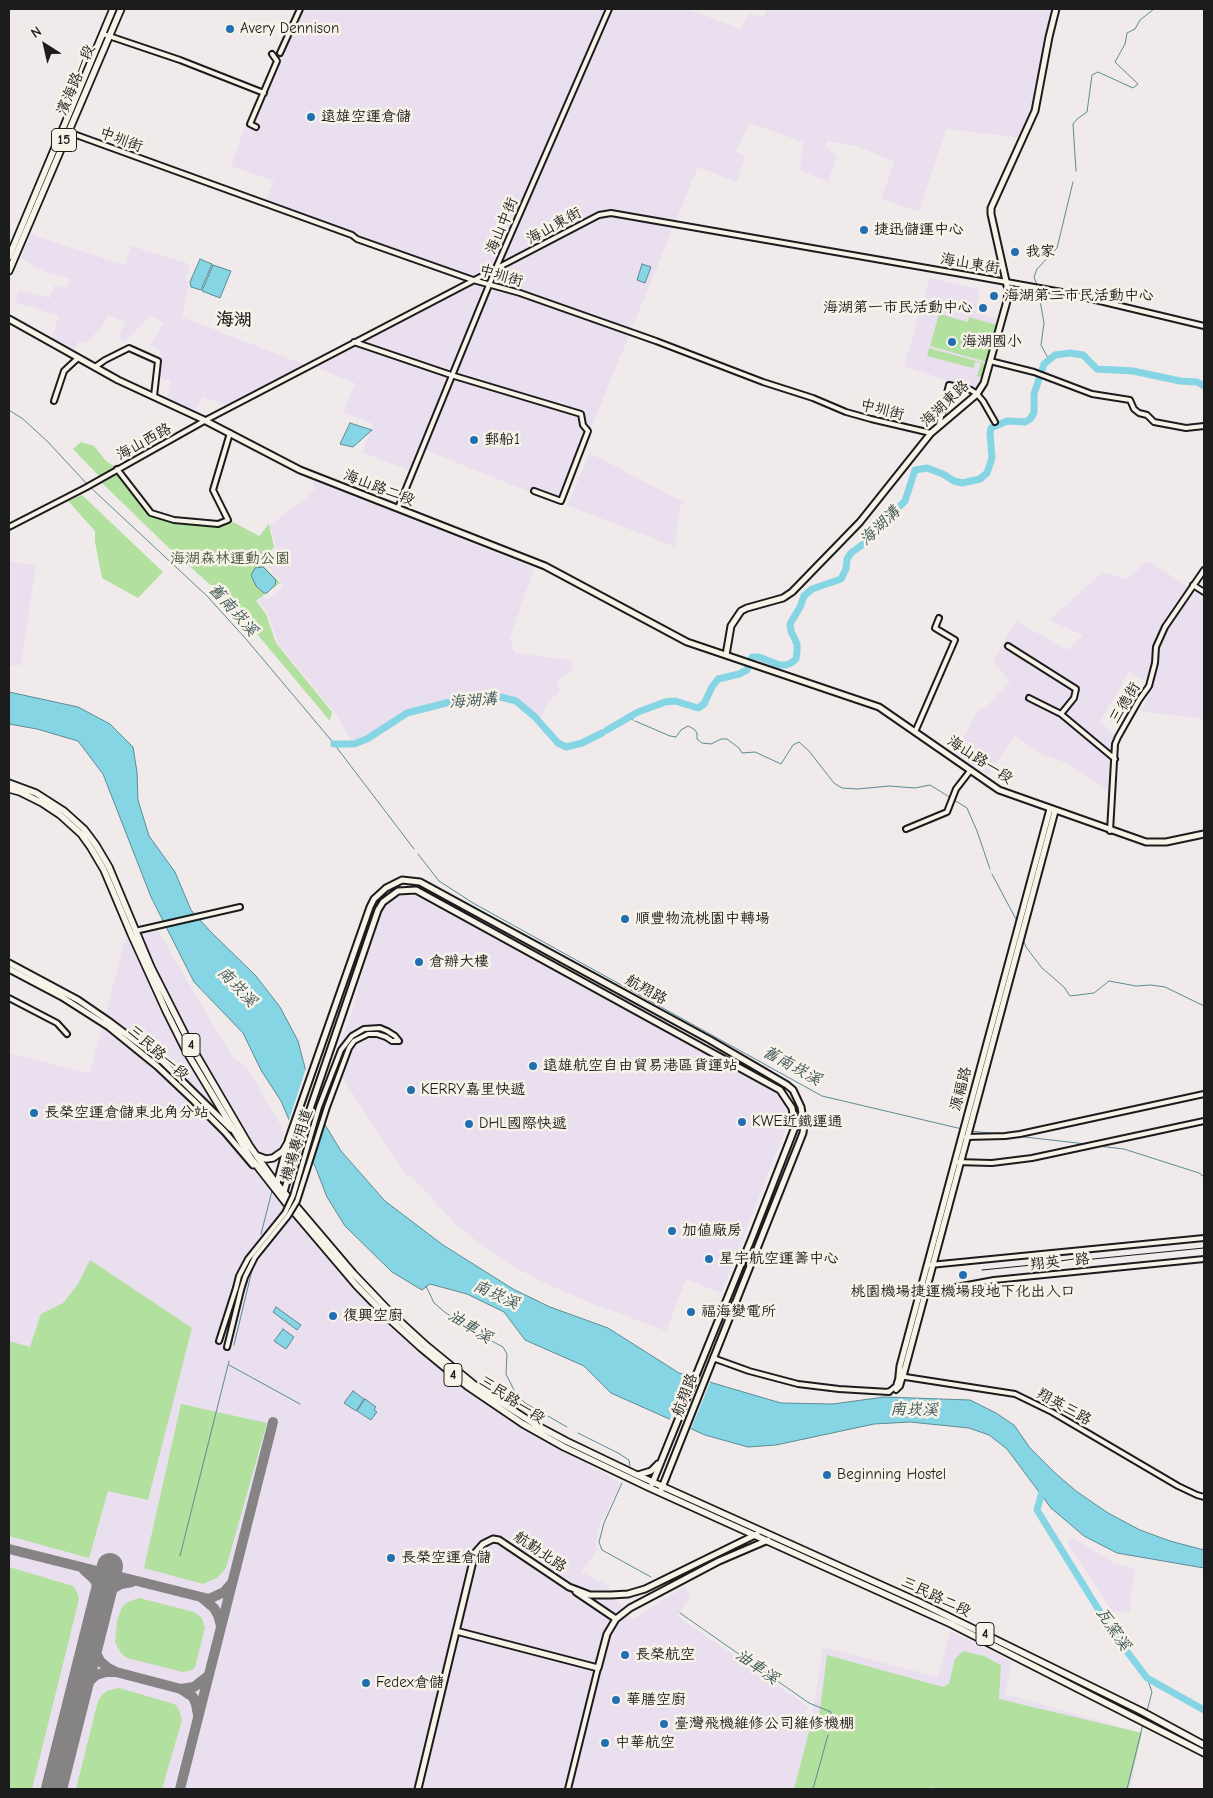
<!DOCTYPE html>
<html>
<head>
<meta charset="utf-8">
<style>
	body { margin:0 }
	#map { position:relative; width:1213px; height:1798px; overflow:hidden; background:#f1eaeb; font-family:"Comic Neue",sans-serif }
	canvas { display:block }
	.frame { position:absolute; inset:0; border:10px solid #1c1c1c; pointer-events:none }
	.north { position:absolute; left:20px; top:20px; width:50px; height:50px; -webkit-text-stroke:4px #f7f3e8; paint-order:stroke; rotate:325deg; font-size:14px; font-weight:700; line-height:20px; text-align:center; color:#1c1c1c }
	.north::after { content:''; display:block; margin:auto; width:18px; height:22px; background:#1c1c1c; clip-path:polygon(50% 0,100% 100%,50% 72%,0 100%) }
</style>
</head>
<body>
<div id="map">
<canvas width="1213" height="1798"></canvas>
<div class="frame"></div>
<div class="north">N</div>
</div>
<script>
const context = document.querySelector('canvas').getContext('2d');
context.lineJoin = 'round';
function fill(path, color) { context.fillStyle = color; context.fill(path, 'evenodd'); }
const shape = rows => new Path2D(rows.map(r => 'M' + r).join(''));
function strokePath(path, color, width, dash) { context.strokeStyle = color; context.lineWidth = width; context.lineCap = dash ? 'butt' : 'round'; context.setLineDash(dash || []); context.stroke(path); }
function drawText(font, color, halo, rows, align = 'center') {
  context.font = font + ' "Comic Neue","LXGW WenKai TC",sans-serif'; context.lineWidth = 5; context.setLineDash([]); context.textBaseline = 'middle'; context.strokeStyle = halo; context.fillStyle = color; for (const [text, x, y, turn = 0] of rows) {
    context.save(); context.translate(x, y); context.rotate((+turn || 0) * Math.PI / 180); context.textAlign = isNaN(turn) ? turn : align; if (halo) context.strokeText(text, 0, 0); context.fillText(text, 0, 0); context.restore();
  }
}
fill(shape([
	[302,9,687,9,741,29,748,13,763,17,767,9,1051,9,1054,12,1050,29,1046,31,1044,42,1046,47,1030,112,1020,138,946,129,919,212,881,199,894,162,857,146,827,141,825,147,832,151,837,156,828,182,800,170,803,142,749,123,736,151,745,156,737,182,698,167,560,504,420,448,410,471,362,452,373,424,343,412,355,383,315,367,473,282,352,240,345,234,264,204,274,181,231,166,245,127,251,129],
	[30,234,125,265,131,246,187,263,190,267,185,279,189,284,182,317,305,365,305,367,231,407,203,397,195,411,167,398,171,381,159,378,161,356,158,349,149,345,164,323,150,316,126,341,122,342,119,336,125,322,108,315,102,327,96,332,92,339,84,343,79,341,75,350,51,340,59,316,15,302,19,290,50,298,55,285,67,288,70,279,43,271,21,258],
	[930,278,979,289,976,313,998,319,983,378,975,390,904,366],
	[590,453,683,502,679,510,675,547,567,505],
	[313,479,534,568,510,639,515,653,572,660,572,670,557,682,560,692,549,701,539,722,516,701,501,697,454,701,407,713,367,739,354,744,337,716,278,643,267,612,258,601,263,597,268,599,283,587,280,580,265,564,276,547,270,525,309,496,315,488],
	[1149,561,1193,590,1204,572,1204,719,1141,711,1153,685,1129,672,1100,722,1115,734,1111,793,1069,764,1038,753,1015,735,988,775,954,756,978,710,987,706,1010,682,993,661,1016,621,1068,650,1083,635,1049,620,1103,572,1125,579],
	[9,562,36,565,21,665,9,665],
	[402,895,419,897,762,1085,775,1093,783,1103,788,1113,787,1126,721,1293,686,1279,666,1331,588,1302,542,1282,513,1266,486,1248,456,1225,415,1180,405,1174,333,1063,354,1006,359,982,382,912,391,901],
	[128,929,140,931,157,929,231,1055,247,1068,284,1131,282,1143,275,1153,268,1155,258,1154,255,1149,243,1159,384,1321,445,1374,474,1397,492,1409,621,1483,601,1522,596,1539,596,1552,581,1572,609,1586,608,1591,634,1620,662,1600,685,1587,690,1598,677,1616,809,1707,804,1713,812,1717,823,1647,938,1677,950,1631,1012,1662,1005,1694,1142,1733,1130,1789,9,1789,9,1053,87,1073,90,1072],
	[1072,1537,1112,1562,1135,1569,1131,1591,1130,1611,1112,1612,1067,1542]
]), '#eadfef');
fill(shape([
	[939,314,968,322,969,317,997,325,987,362,930,346],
	[929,348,987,364,983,378,977,376,981,363,975,362,973,368,927,356],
	[81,442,94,446,106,461,117,468,100,477,73,449],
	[117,474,151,515,160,518,222,527,233,522,259,536,269,524,274,547,262,564,280,583,256,601,266,614,276,643,332,712,330,721,231,603,170,549,102,483],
	[82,495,163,572,138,598,102,578,95,542,95,531,68,501],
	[90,1260,192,1328,148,1500,108,1491,89,1558,9,1536,9,1341,30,1347,41,1314,63,1303,78,1284],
	[181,1404,267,1423,226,1568,217,1578,203,1584,144,1568],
	[9,1567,73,1586,77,1592,79,1599,32,1789,9,1789],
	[139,1598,194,1612,202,1618,205,1628,195,1667,192,1670,183,1672,127,1658,121,1653,115,1642,117,1621,122,1607,128,1602],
	[963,1651,984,1656,1001,1665,999,1699,1142,1733,1128,1789,939,1789,930,1787,929,1789,794,1789,809,1732,819,1717,827,1655,943,1687,949,1684,955,1659],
	[119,1688,171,1703,176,1705,179,1710,182,1720,162,1789,76,1789,98,1701,102,1695,107,1691]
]), '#b2e09e');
const water = shape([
	[200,259,212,264,201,290,191,287,190,282,200,259],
	[642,264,651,267,645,283,637,280,642,264],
	[213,265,231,271,220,298,202,291,213,265],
	[350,423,372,430,353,447,340,444,350,423],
	[263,567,276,580,275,585,267,593,264,593,256,586,251,575,255,568,263,567],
	[9,692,78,707,110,724,133,747,137,772,138,800,149,836,175,872,191,910,210,931,256,976,280,1007,298,1041,316,1110,341,1151,385,1201,443,1245,513,1289,550,1307,608,1328,679,1373,757,1396,781,1403,833,1404,884,1397,970,1400,996,1413,1014,1425,1030,1448,1054,1472,1076,1491,1108,1513,1140,1530,1170,1541,1204,1550,1204,1568,1117,1553,1084,1536,1051,1508,1007,1449,989,1435,969,1428,910,1422,874,1424,776,1445,748,1447,705,1435,611,1393,584,1366,525,1340,504,1312,467,1294,430,1284,422,1290,392,1272,345,1226,327,1197,315,1166,293,1129,281,1101,261,1070,243,1033,194,982,151,897,103,774,78,741,37,729,9,724,9,692],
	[276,1307,301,1325,297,1330,273,1312,276,1307],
	[283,1329,294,1337,286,1349,274,1341,283,1329],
	[353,1391,364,1399,356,1411,344,1403,353,1391],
	[365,1399,376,1407,374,1410,377,1412,371,1420,357,1411,365,1399]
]);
fill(water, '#86d5e4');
strokePath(water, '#5c8b94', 1);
fill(shape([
	[307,1065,317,1105,302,1149,288,1123],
	[689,1373,711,1380,690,1431,669,1421]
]), '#f1eaeb');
strokePath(shape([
	[1076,171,1073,124,1077,119,1087,112,1092,75,1098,72,1133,88,1138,84,1115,62,1125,44,1127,33,1135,29,1140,20,1154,9],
	[1037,285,1034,277,1037,269,1057,248,1073,182],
	[1038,289,1044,323,1041,345,1049,360],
	[9,410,23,419,48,442,87,484],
	[90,487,207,596,246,639,331,740,414,849],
	[627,717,633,720],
	[635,721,670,736,676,737,681,730,688,726,694,729,697,733,697,739,702,743,711,744,721,739,727,739,739,748,742,753,755,752,781,764,793,745,799,742,809,751,834,783,842,788,857,789,889,786,915,788,930,785,967,808,977,831,990,869],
	[418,854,439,881,473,903,822,1096,962,1129],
	[992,874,1018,923],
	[1023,939,1026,947,1042,968,1064,987,1070,996,1094,993,1109,981,1136,986,1151,985,1165,987,1204,1006],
	[971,1131,997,1134],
	[1016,1136,1086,1144],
	[1098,1146,1124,1149,1199,1173,1204,1177],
	[261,1234,272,1191],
	[426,1286,434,1303,446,1313,480,1335,503,1347,507,1354,506,1374,516,1394,525,1403,567,1427],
	[234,1345,253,1266],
	[229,1365,300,1404],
	[578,1433,618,1453,629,1460,630,1466],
	[622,1483,604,1523,599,1542,602,1550,651,1577],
	[180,1556,229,1361],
	[680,1613,809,1703,831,1712,831,1720],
	[1147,1711,1152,1692,1147,1678],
	[813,1789,828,1735],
	[1127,1789,1143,1724]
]), '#5c8b94', 1);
strokePath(shape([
	[607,730,638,712,665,702,675,701,698,708,704,704,712,687,718,679,739,674,747,670,752,657,759,657,779,665,786,665,791,663,796,659,797,652,797,644,791,631,790,624,800,607,804,596,812,589,841,579,846,569,847,559,851,553,874,536,885,521,905,501,915,470,927,468,943,474,954,481,962,483,980,479,987,473,992,458,990,433,991,428,1007,421,1025,422,1030,419,1034,413,1034,394,1044,364,1055,355,1070,353,1083,355,1097,369,1133,371,1180,381,1197,382,1204,386],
	[334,744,354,744,367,739,407,713,454,701,501,697,516,701,535,717,558,743,566,747,582,743,602,733],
	[1044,1485,1037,1510,1113,1633,1147,1678,1204,1710]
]), '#86d5e4', 7);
strokePath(shape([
	[9,1549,209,1599,224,1592,231,1584],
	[84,1570,94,1579,99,1588,100,1604],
	[202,1598,214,1608,218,1615,221,1626],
	[100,1608,102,1600,114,1588,121,1584,132,1582],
	[94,1628,93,1641,95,1651,100,1661,108,1668,116,1672,181,1689,193,1697,196,1704,198,1715],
	[181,1689,194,1687,208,1676],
	[76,1700,81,1689,96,1675,106,1672,115,1672],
	[180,1789,273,1422]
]), '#868384', 10);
strokePath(shape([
	[54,1789,110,1566]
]), '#868384', 26);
const street = shape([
	[103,34,180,60,264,93],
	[280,53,300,9],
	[256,127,250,124,277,61,272,54],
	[68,132,352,235,357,239,473,280,520,293,656,341,763,382,813,398,846,412,871,419,931,433],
	[354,342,451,375,581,414,583,425,588,431,561,501,534,491],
	[990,361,1034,372,1092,394,1130,400,1134,409,1139,413,1147,415,1154,422,1186,428,1204,426],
	[95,367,105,360,129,348,158,361,154,396],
	[54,401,64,371,78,358],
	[939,425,949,385,971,390,977,394,983,401,995,422],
	[117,469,151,513,174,520,218,524,228,520,213,490,230,433],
	[398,508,496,268,609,9],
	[9,527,85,488,206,420,599,215,611,213,973,276,1062,292,1204,326],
	[1193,585,1204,592],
	[1008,646,1076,689,1074,698,1061,714],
	[1029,698,1061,714,1115,759],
	[915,732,955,640,935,628,939,618],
	[906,829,947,812,956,789,970,771],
	[1110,831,1115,744,1118,737,1139,700,1149,686,1155,663,1156,647,1165,627,1204,570],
	[135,931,240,907],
	[9,998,57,1023,67,1034],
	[387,1031,395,1036,399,1041],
	[386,1037,392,1041,399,1041],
	[966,1137,1005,1136,1020,1134,1204,1094],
	[955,1162,992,1163,1032,1158,1204,1121],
	[930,1265,1204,1238],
	[924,1293,994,1280,1204,1259],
	[219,1341,236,1288],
	[227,1347,241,1290],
	[713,1358,749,1371,798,1384,839,1389,889,1392],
	[896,1390,900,1386,903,1376],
	[887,1392,890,1391,896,1386,899,1376,1015,1394,1052,1412,1178,1486,1197,1495,1204,1497],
	[568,1789,598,1668]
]);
const secondary = shape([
	[9,319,118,380,202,419,300,470,545,566,687,642,879,707,999,790,1146,842,1166,842,1204,834],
	[726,655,731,626,741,611,747,608,783,598,792,592,860,522,931,433,977,394,984,383,1007,301,1008,290,991,214,991,208,1035,111,1049,37,1056,9],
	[9,963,78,1000,110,1022,163,1062,231,1129],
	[9,969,62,997,109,1027,157,1066,193,1100,225,1132,253,1165],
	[276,1187,289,1138,370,907,374,899,386,888,402,880,420,882,710,1040,787,1085,793,1090,801,1107,804,1125,803,1133,661,1490],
	[282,1194,284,1192,296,1150,378,910,383,902,398,891,416,890,780,1090,792,1108,795,1127,753,1235,652,1484],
	[899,1376,900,1366,1050,809],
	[903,1376,1055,811],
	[638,1475,651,1471,658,1464],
	[576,1592,616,1619],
	[456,1631,598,1668,607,1634,616,1619,630,1608,719,1561,768,1540],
	[418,1789,475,1553,483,1544,493,1539,499,1540,569,1587,590,1595,611,1595,628,1594,645,1589,757,1534]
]);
const primary = shape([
	[9,257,113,9],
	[9,271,121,9],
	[9,783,36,793,64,811,84,829,96,845,109,867,151,967,190,1044,249,1145,273,1179,288,1197],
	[9,789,20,792,42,803,60,815,81,834,91,848,104,870,131,934,166,1011,186,1051,250,1157,286,1203],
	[258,1156,266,1159,273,1158,283,1151,287,1144],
	[297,1207,353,1273,392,1314,427,1346,477,1387,536,1425,566,1441,637,1475,919,1602,1141,1711,1204,1745],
	[294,1212,356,1285,388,1318,421,1348,467,1386,523,1424,564,1447,650,1488,951,1624,1204,1753]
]);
strokePath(street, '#1c1c1c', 8);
strokePath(secondary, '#1c1c1c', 9);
strokePath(primary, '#1c1c1c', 9);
strokePath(street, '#f7f3e8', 4);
strokePath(secondary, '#f7f3e8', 5);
strokePath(primary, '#f7f3e8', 5.5);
strokePath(shape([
	[982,1270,1204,1248]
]), '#1c1c1c', 1);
const streetBridge = shape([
	[236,1288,239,1276,248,1259,285,1213,293,1196,319,1107,341,1050,352,1036,364,1029,380,1028,387,1031],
	[241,1290,245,1277,255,1257,288,1216,297,1201,327,1107,349,1048,354,1041,368,1034,377,1034,386,1037]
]);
strokePath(streetBridge, '#1c1c1c', 8, []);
strokePath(streetBridge, '#f7f3e8', 4);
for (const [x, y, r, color] of [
	[230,29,5,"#1f6fb2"],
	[311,117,5,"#1f6fb2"],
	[864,230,5,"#1f6fb2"],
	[1015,252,5,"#1f6fb2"],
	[994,296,5,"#1f6fb2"],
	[983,308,5,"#1f6fb2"],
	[952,342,5,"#1f6fb2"],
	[474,440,5,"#1f6fb2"],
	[625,919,5,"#1f6fb2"],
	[419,962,5,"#1f6fb2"],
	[533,1066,5,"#1f6fb2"],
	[411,1090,5,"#1f6fb2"],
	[34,1113,5,"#1f6fb2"],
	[742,1122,5,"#1f6fb2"],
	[469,1124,5,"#1f6fb2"],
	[672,1231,5,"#1f6fb2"],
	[709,1259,5,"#1f6fb2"],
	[963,1275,5,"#1f6fb2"],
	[691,1312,5,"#1f6fb2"],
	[333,1316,5,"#1f6fb2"],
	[827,1475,5,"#1f6fb2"],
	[391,1558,5,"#1f6fb2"],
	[625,1655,5,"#1f6fb2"],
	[366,1683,5,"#1f6fb2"],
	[616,1700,5,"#1f6fb2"],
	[664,1724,5,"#1f6fb2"],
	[605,1743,5,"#1f6fb2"]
]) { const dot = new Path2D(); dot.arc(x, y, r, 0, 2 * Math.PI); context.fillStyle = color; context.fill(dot); strokePath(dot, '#f7f3e8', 2); }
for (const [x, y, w] of [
	[64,140,25],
	[191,1045,18],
	[453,1375,18],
	[985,1634,18]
]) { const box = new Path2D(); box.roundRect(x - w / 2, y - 11.5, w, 23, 4); context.fillStyle = '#f7f3e8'; context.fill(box); strokePath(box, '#1c1c1c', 1); }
drawText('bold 14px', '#1c1c1c', null, [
	["15",64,140],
	["4",191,1045],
	["4",453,1375],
	["4",985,1634]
]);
drawText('15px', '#1c1c1c', '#f7f3e8', [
	["Avery Dennison",240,29],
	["遠雄空運倉儲",321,117],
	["捷迅儲運中心",874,230],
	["我家",1025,252],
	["海湖第二市民活動中心",1004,296],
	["海湖第一市民活動中心",973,308,"right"],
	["海湖國小",962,342],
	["郵船1",484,440],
	["順豐物流桃園中轉場",635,919],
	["倉辦大樓",429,962],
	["遠雄航空自由貿易港區貨運站",543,1066],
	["KERRY嘉里快遞",421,1090],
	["長榮空運倉儲東北角分站",44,1113],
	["KWE近鐵運通",752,1122],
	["DHL國際快遞",479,1124],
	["加值廠房",682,1231],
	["星宇航空運籌中心",719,1259],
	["桃園機場捷運機場段地下化出入口",963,1292,"center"],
	["福海變電所",701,1312],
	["復興空廚",343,1316],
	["Beginning Hostel",837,1475],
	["長榮空運倉儲",401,1558],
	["長榮航空",635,1655],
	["Fedex倉儲",376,1683],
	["華膳空廚",626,1700],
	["臺灣飛機維修公司維修機棚",674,1724],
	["中華航空",615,1743]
], 'left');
drawText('15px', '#1c1c1c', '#f7f3e8', [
	["濱海路一段",76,80,-67],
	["中圳街",121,140,20],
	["海山中街",502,226,-67],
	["海山東街",554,226,-29],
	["海山東街",970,264,10],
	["中圳街",501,276,16],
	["海湖東路",945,404,-43],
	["中圳街",882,410,14],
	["海山西路",144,442,-29],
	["海山路二段",379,488,21],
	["三德街",1125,703,-59],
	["海山路一段",980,760,33],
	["航翔路",646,990,29],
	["三民路一段",158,1053,41],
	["源福路",961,1089,-75],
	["機場專用道",297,1145,-73],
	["翔英一路",1060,1262,-6],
	["航翔路",685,1395,-69],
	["三民路一段",512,1400,33],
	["翔英三路",1064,1407,29],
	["航勤北路",540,1552,34],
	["三民路二段",936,1597,25]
]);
drawText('15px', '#495743', '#f7f3e8', [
	["海湖森林運動公園",230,559]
]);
drawText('italic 16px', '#3c5458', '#f7f3e8', [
	["海湖溝",880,526,-44],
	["舊南崁溪",233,610,48],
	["海湖溝",473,701,-5],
	["南崁溪",237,987,46],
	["舊南崁溪",792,1066,29],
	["南崁溪",496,1295,24],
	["油車溪",470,1327,32],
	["南崁溪",914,1410,1],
	["瓦窯溪",1113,1629,56],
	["油車溪",757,1667,35]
]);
drawText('bold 18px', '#1c1c1c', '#f7f3e8', [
	["海湖",234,320]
]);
</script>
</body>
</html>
